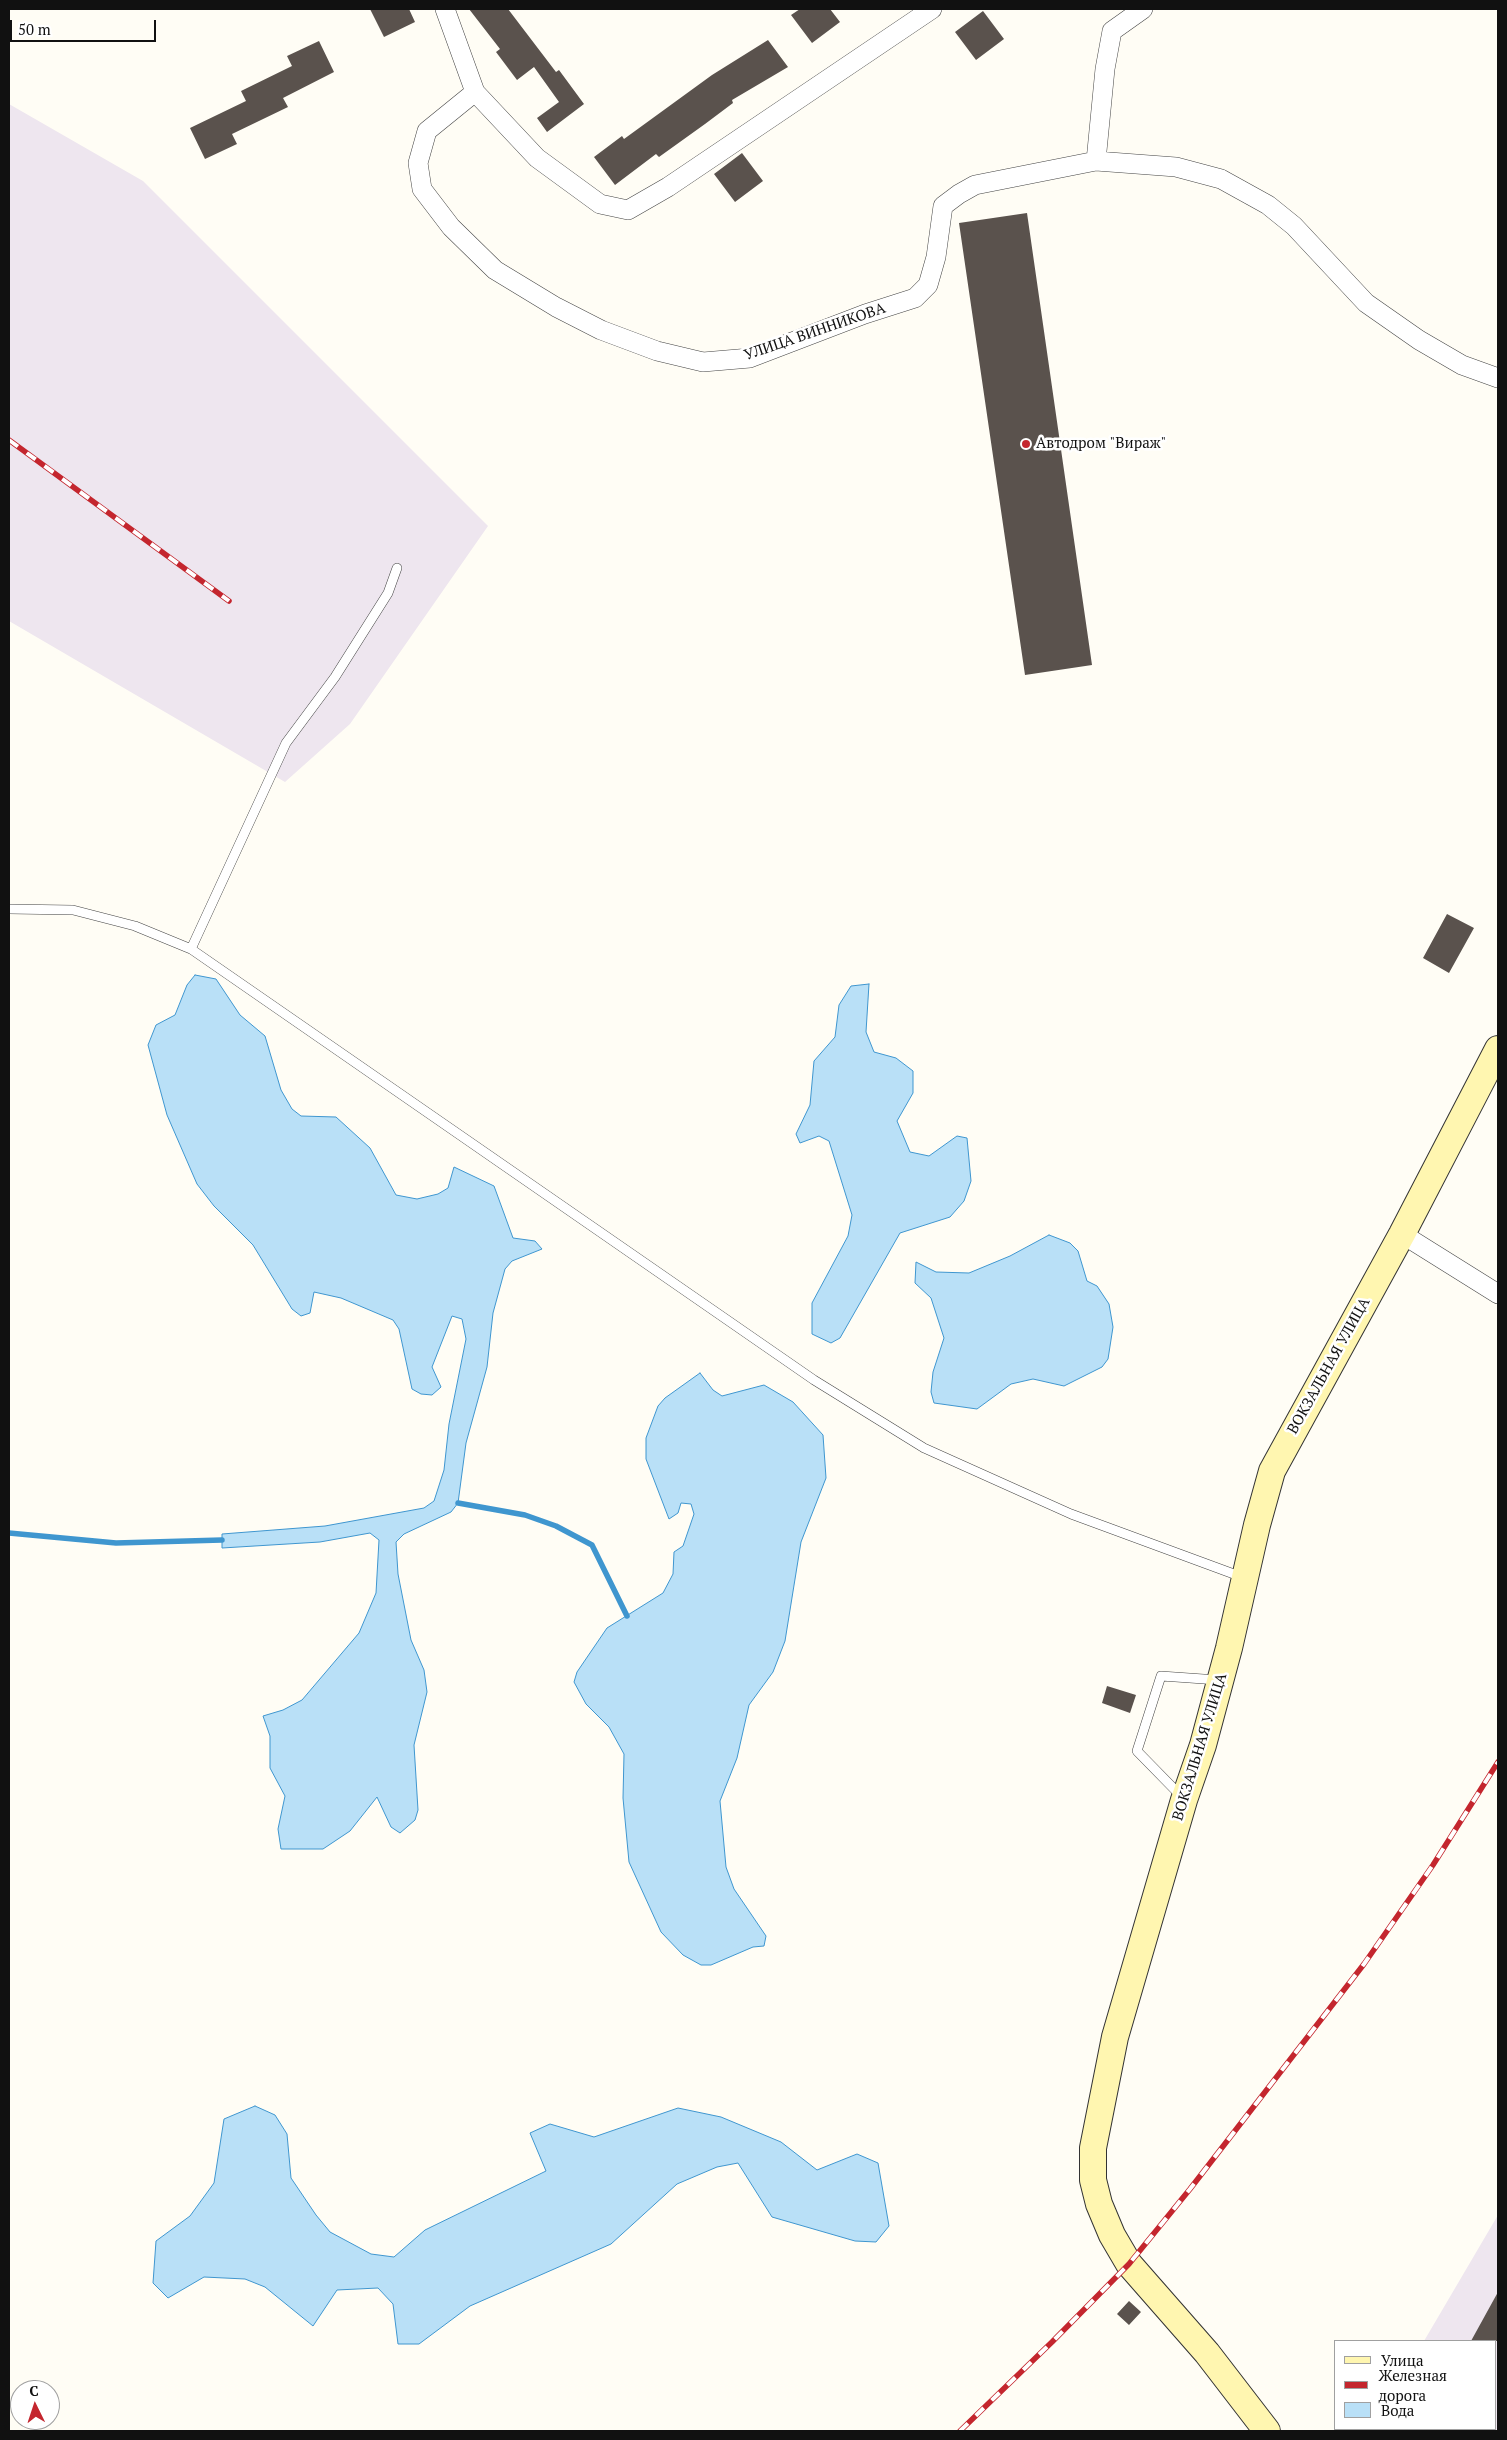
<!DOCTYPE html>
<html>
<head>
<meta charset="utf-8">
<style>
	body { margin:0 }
	#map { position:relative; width:1507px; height:2440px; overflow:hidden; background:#fffdf5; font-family:"PT Serif",serif }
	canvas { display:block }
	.frame { position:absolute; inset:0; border:10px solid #111; pointer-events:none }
	.legend { position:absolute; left:1334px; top:2340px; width:162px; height:90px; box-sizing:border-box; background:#fff; border:1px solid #a0a0a0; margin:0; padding:6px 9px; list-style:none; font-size:15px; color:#111 }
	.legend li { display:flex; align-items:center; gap:10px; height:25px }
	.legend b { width:25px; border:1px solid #a0a0a0 }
	.north { position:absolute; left:10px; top:2380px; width:50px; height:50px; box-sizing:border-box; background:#fff; border:1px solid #a0a0a0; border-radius:50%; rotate:356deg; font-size:14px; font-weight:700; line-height:20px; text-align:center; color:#111 }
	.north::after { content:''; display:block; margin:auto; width:18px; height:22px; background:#c4262e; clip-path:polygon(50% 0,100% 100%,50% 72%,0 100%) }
	.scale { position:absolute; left:10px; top:20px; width:146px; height:22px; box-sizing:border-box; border:2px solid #111; border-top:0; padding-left:6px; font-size:15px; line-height:18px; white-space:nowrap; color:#111; -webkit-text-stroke:4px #fff; paint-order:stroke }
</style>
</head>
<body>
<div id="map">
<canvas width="1507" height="2440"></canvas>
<div class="frame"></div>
<ul class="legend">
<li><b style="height:6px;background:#fff6b0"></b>Улица</li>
<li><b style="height:6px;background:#c4262e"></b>Железная дорога</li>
<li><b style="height:14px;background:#b9e0f7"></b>Вода</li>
</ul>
<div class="north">С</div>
<div class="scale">50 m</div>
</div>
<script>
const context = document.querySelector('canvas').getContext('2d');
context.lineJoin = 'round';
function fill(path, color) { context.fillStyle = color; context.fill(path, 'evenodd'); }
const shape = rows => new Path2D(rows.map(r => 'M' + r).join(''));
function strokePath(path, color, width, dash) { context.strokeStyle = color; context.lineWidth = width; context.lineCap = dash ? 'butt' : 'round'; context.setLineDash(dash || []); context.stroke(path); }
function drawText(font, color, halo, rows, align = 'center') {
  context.font = font + ' "PT Serif",serif'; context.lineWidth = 5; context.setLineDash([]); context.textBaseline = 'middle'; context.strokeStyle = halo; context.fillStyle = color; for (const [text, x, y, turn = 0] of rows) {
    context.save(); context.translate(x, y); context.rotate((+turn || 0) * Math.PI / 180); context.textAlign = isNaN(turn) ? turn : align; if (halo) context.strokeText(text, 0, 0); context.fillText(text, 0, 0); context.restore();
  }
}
fill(shape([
	[9,104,143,181,488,526,350,724,285,782,9,621],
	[1498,2215,1498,2431,1371,2431,1373,2429,1496,2429,1496,2341,1424,2341]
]), '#eee6ef');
const water = shape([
	[195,975,216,979,240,1015,265,1036,281,1090,292,1109,301,1116,336,1117,370,1148,396,1195,417,1199,438,1194,448,1188,454,1167,494,1186,513,1238,535,1241,542,1249,512,1261,505,1269,493,1313,487,1367,466,1443,458,1503,451,1512,404,1534,396,1542,398,1574,411,1640,424,1670,427,1692,414,1745,418,1810,415,1820,400,1833,391,1827,377,1797,350,1831,323,1849,281,1849,278,1829,285,1796,270,1768,270,1736,263,1716,283,1710,302,1700,359,1633,376,1593,379,1540,370,1533,320,1542,222,1548,222,1534,325,1526,424,1508,434,1501,444,1470,449,1424,466,1339,462,1319,452,1316,432,1367,441,1387,432,1395,421,1394,412,1389,399,1329,393,1320,341,1298,314,1292,310,1313,301,1316,292,1309,253,1245,214,1206,197,1184,167,1115,148,1045,156,1025,175,1015,187,985,195,975],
	[869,984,866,1032,874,1052,896,1058,913,1071,913,1093,897,1121,910,1152,929,1156,957,1136,967,1138,971,1181,964,1201,950,1217,900,1233,840,1338,831,1343,812,1334,812,1303,848,1236,852,1215,829,1141,819,1136,800,1143,796,1134,810,1105,814,1061,835,1037,839,1005,851,986,869,984],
	[1049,1235,1070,1243,1078,1251,1087,1281,1097,1286,1109,1304,1113,1327,1108,1359,1102,1367,1064,1386,1033,1379,1011,1384,977,1409,934,1403,931,1392,933,1372,944,1338,931,1298,915,1283,916,1262,936,1272,969,1273,1010,1256,1049,1235],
	[700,1373,713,1390,722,1396,764,1385,793,1402,823,1435,826,1478,801,1542,785,1641,773,1672,749,1705,737,1758,720,1801,726,1867,734,1889,766,1936,764,1946,753,1947,711,1965,701,1965,683,1955,661,1932,629,1862,623,1798,624,1754,609,1727,586,1704,574,1682,577,1672,607,1628,663,1593,673,1574,674,1552,683,1546,694,1514,691,1504,681,1503,678,1513,669,1519,646,1459,646,1438,658,1406,665,1398,700,1373],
	[255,2106,275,2115,287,2134,291,2178,316,2215,330,2232,371,2254,394,2257,425,2230,546,2171,530,2133,550,2124,594,2137,678,2108,721,2117,781,2142,817,2170,857,2154,878,2163,889,2226,876,2242,855,2241,772,2217,738,2163,717,2167,677,2184,611,2244,470,2306,419,2344,398,2344,393,2304,378,2288,337,2290,313,2326,265,2287,245,2279,204,2277,168,2298,153,2283,156,2241,190,2216,214,2183,224,2119,255,2106]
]);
fill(water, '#b9e0f7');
strokePath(water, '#3f96cf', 1);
strokePath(shape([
	[458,1503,525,1515,556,1526,592,1545,627,1616],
	[9,1533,116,1543,222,1540]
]), '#3f96cf', 5.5);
fill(shape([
	[370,9,409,9,415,22,384,37],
	[469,9,508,9,556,72,559,70,584,104,547,132,537,118,559,102,534,67,517,80,496,52,500,49],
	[800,9,830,9,840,22,812,43,791,15],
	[983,11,1004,39,976,60,955,32],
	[768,40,788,67,732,100,733,103,705,124,659,157,656,154,615,185,594,157,622,136,624,139,712,75],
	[319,41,334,72,283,98,288,107,232,134,237,144,205,159,190,128,246,101,241,91,292,66,287,56],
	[742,153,763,181,735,202,714,174],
	[1027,213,1092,665,1025,675,959,223],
	[1447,914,1474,928,1449,973,1423,958],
	[1107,1686,1136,1695,1130,1713,1102,1703],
	[1498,2292,1498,2341,1471,2341],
	[1129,2301,1141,2312,1129,2325,1117,2314]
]), '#5a524d');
const lane = shape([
	[9,909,73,910,135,926,191,949,814,1380,924,1448,1071,1514,1242,1577],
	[191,949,286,743,335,677,388,593,397,568],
	[1182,1797,1137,1751,1161,1676,1218,1680]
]);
const street = shape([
	[445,9,475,92,537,158,600,204,628,210,668,187,932,9],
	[475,92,427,131,418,163,422,189,451,227,495,270,556,307,601,330,657,351,703,362,750,358,865,314,915,298,928,285,936,257,943,206,959,194,975,185,1096,161,1176,167,1221,179,1268,205,1294,226,1366,303,1419,340,1462,365,1498,378],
	[1096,161,1105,69,1112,31,1143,9],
	[1402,1234,1498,1294]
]);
const secondary = shape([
	[1267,2431,1207,2353,1129,2264,1112,2235,1099,2204,1093,2180,1093,2148,1115,2037,1184,1800,1203,1745,1229,1648,1257,1525,1272,1471,1402,1234,1498,1049]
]);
strokePath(lane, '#444', 10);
strokePath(street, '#444', 20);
strokePath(secondary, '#333', 28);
strokePath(lane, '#fff', 9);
strokePath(street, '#fff', 19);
strokePath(secondary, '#fff6b0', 26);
const rail = shape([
	[9,440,229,601],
	[960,2431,1052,2342,1129,2264,1190,2189,1364,1964,1433,1865,1498,1762]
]);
strokePath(rail, '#c4262e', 5.5);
strokePath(rail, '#fff', 4, [11]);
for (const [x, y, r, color] of [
	[1026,444,5,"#c4262e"]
]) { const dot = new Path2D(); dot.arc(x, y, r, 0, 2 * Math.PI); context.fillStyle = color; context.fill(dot); strokePath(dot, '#fff', 2); }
drawText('15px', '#111', '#fff', [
	["УЛИЦА ВИННИКОВА",815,332,-19],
	["ВОКЗАЛЬНАЯ УЛИЦА",1329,1366,-61],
	["ВОКЗАЛЬНАЯ УЛИЦА",1200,1747,-73]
]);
drawText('15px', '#111', '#fff', [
	["Автодром \"Вираж\"",1036,444]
], 'left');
</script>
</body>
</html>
